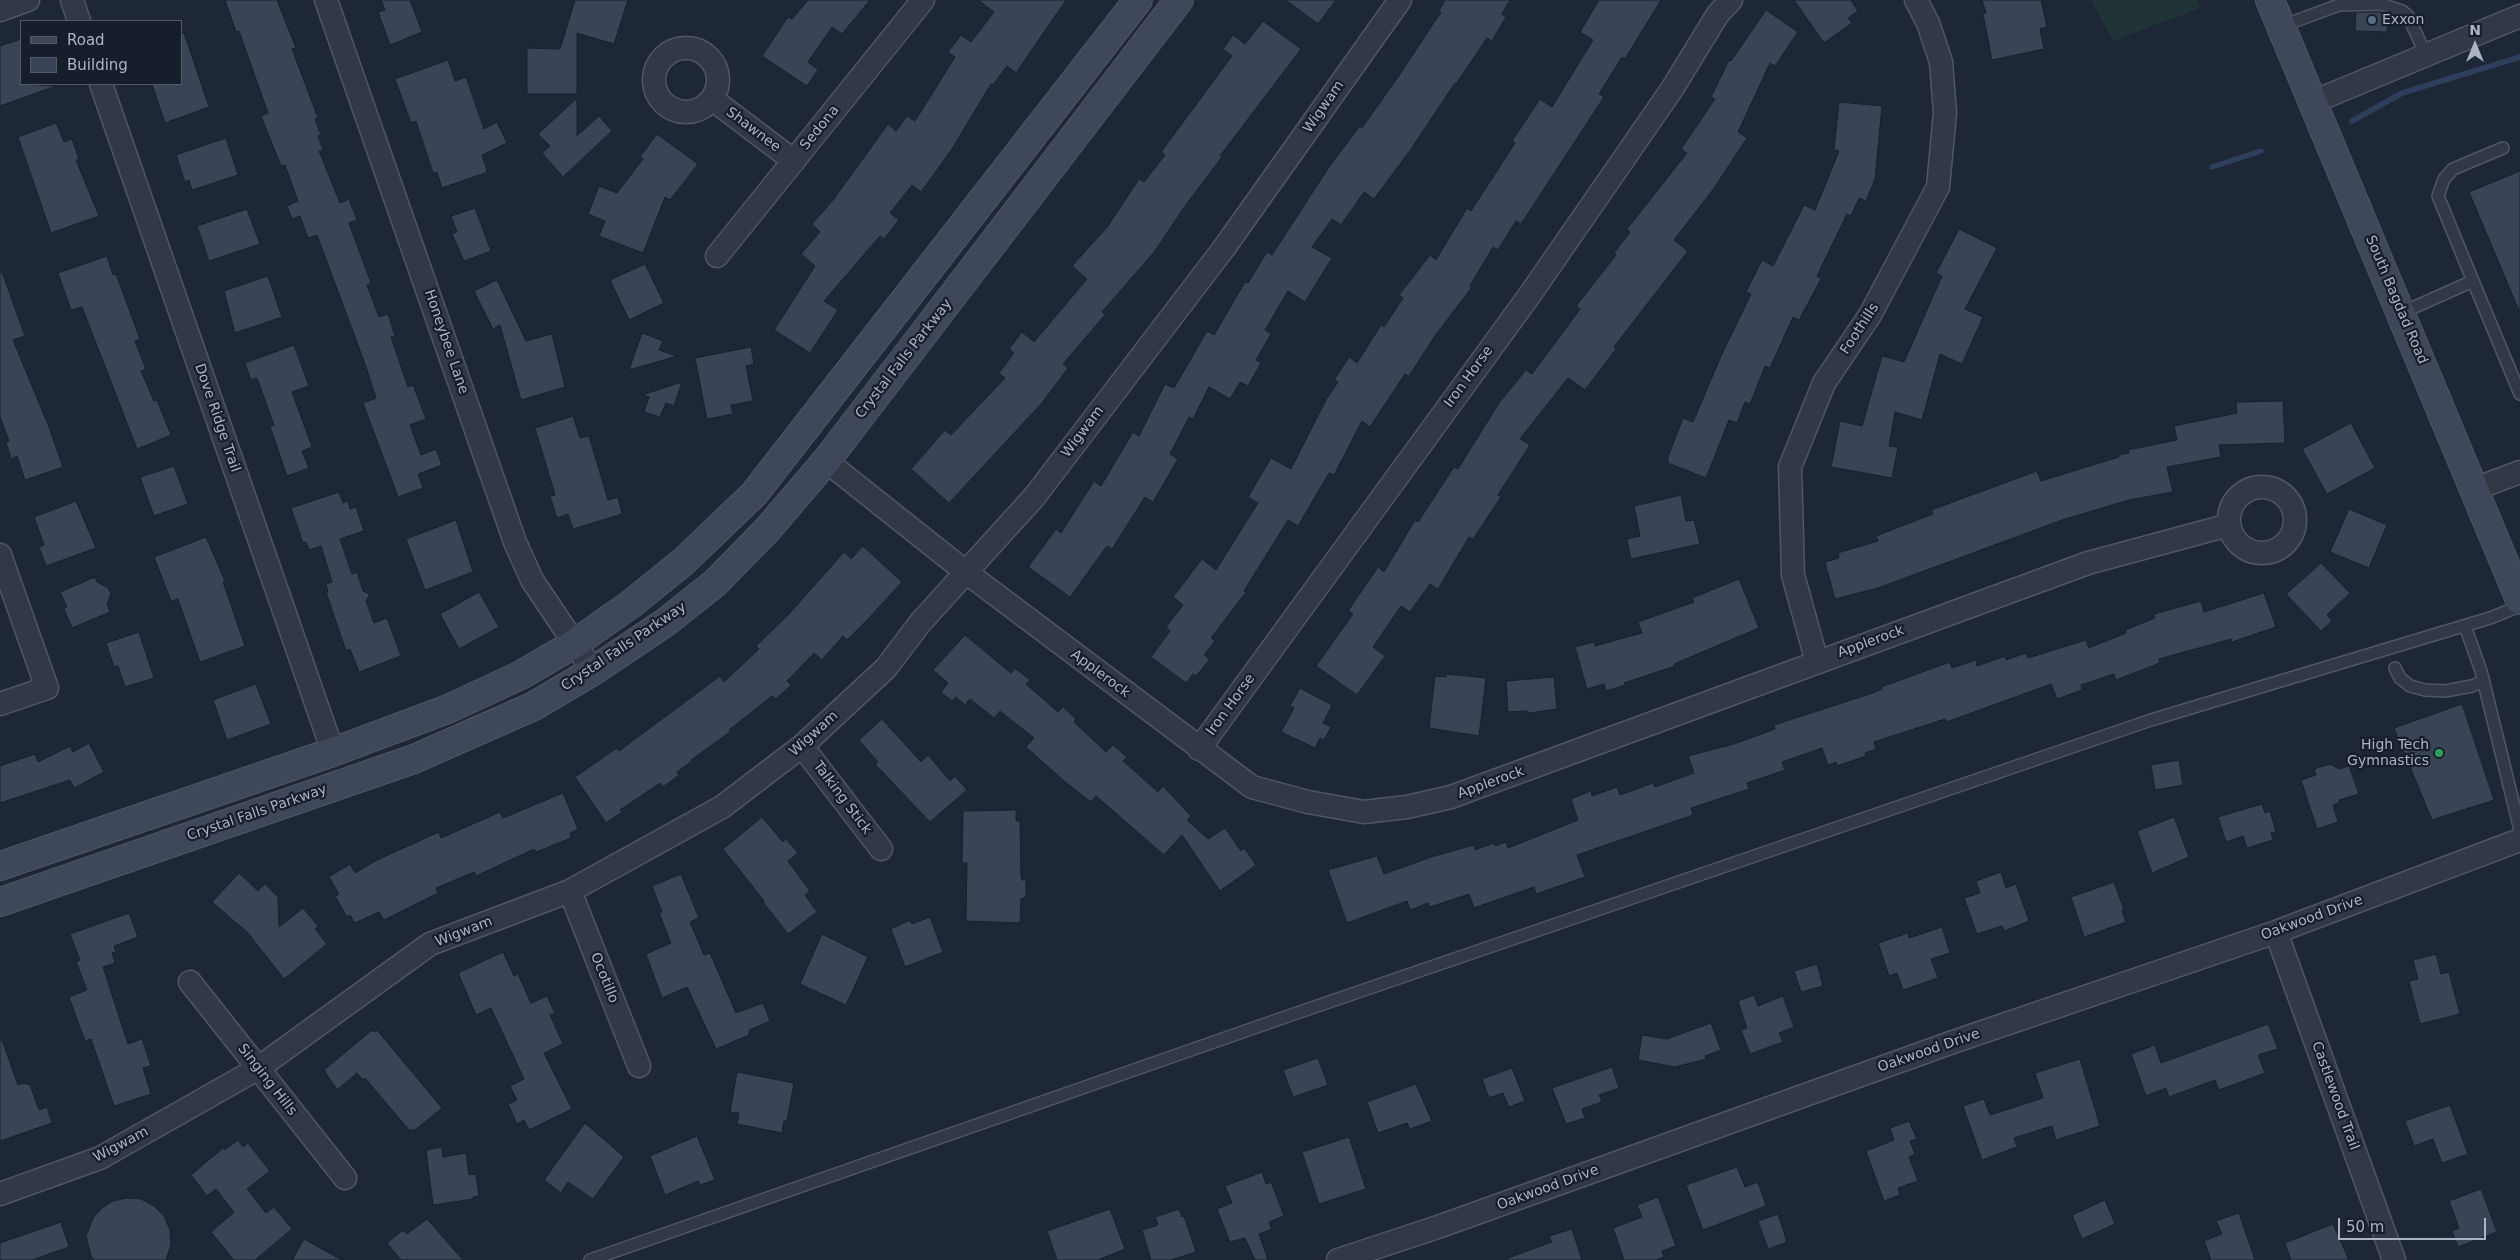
<!DOCTYPE html>
<html>
<head>
<meta charset="utf-8">
<style>
	body { margin:0 }
	#map { position:relative; width:2520px; height:1260px; overflow:hidden; background:#1e2736; font-family:"DejaVu Sans",sans-serif }
	canvas { display:block }
	.legend { position:absolute; left:20px; top:20px; width:162px; height:65px; box-sizing:border-box; background:#171e2b; border:1px solid #525a68; margin:0; padding:6px 9px; list-style:none; font-size:15px; color:#abb3c4 }
	.legend li { display:flex; align-items:center; gap:10px; height:25px }
	.legend b { width:25px; border:1px solid #525a68 }
	.north { position:absolute; left:2450px; top:20px; width:50px; height:50px; -webkit-text-stroke:4px #171e2b; paint-order:stroke; rotate:0deg; font-size:14px; font-weight:700; line-height:20px; text-align:center; color:#abb3c4 }
	.north::after { content:''; display:block; margin:auto; width:18px; height:22px; background:#abb3c4; clip-path:polygon(50% 0,100% 100%,50% 72%,0 100%) }
	.scale { position:absolute; left:2338px; top:1218px; width:148px; height:22px; box-sizing:border-box; border:2px solid #abb3c4; border-top:0; padding-left:6px; font-size:15px; line-height:18px; white-space:nowrap; color:#abb3c4; -webkit-text-stroke:4px #171e2b; paint-order:stroke }
</style>
</head>
<body>
<div id="map">
<canvas width="2520" height="1260"></canvas>
<ul class="legend">
<li><b style="height:6px;background:#3f475a"></b>Road</li>
<li><b style="height:14px;background:#3a4457"></b>Building</li>
</ul>
<div class="north">N</div>
<div class="scale">50 m</div>
</div>
<script>
const context = document.querySelector('canvas').getContext('2d');
context.lineJoin = 'round';
function fill(path, color) { context.fillStyle = color; context.fill(path, 'evenodd'); }
const shape = rows => new Path2D(rows.map(r => 'M' + r).join(''));
function strokePath(path, color, width, dash) { context.strokeStyle = color; context.lineWidth = width; context.lineCap = dash ? 'butt' : 'round'; context.setLineDash(dash || []); context.stroke(path); }
function drawText(font, color, halo, rows, align = 'center') {
  context.font = font + ' "DejaVu Sans",sans-serif'; context.lineWidth = 4.5; context.setLineDash([]); context.textBaseline = 'middle'; context.strokeStyle = halo; context.fillStyle = color; for (const [text, x, y, turn = 0] of rows) {
    context.save(); context.translate(x, y); context.rotate((+turn || 0) * Math.PI / 180); context.textAlign = isNaN(turn) ? turn : align; if (halo) context.strokeText(text, 0, 0); context.fillText(text, 0, 0); context.restore();
  }
}
fill(shape([
	[2091,0,2197,0,2200,8,2113,41]
]), '#203337');
strokePath(shape([
	[2352,121,2402,93,2520,57],
	[2212,167,2261,151]
]), '#2f3e5c', 5.5);
const building = shape([
	[225,0,277,0,296,48,292,49,318,118,315,119,321,135,318,136,323,150,319,151,340,203,349,199,357,220,349,223,371,283,367,285,379,317,388,314,395,336,391,337,408,387,413,385,426,419,410,425,421,455,436,449,442,465,418,474,423,488,398,497,363,403,376,398,365,364,317,235,308,238,300,216,292,219,287,206,298,201,285,165,281,166,261,116,268,113,239,31,236,32,225,0],
	[381,0,410,0,422,32,390,45,378,12,385,10,381,0],
	[575,0,628,0,614,44,577,33,577,94,527,94,527,48,560,49,575,0],
	[808,0,870,0,842,34,832,27,808,62,818,70,807,86,762,56,788,17,792,19,808,0],
	[978,0,1066,0,1016,73,1007,66,993,85,991,84,952,149,921,192,912,185,890,213,899,220,884,239,880,236,824,301,838,310,810,353,774,330,815,266,801,254,820,232,812,224,833,200,888,124,896,131,907,116,915,121,955,57,948,52,961,35,971,42,994,12,978,0],
	[1286,0,1336,0,1318,24,1286,0],
	[1445,0,1510,0,1502,14,1506,17,1492,41,1487,38,1456,84,1455,83,1409,152,1374,199,1364,192,1341,225,1332,219,1312,247,1332,258,1305,302,1288,291,1265,330,1271,334,1256,360,1261,363,1248,386,1240,382,1230,399,1209,387,1193,419,1189,417,1170,454,1178,459,1153,502,1145,497,1112,549,1107,546,1070,597,1028,567,1056,529,1061,533,1094,481,1101,486,1133,432,1139,436,1165,384,1174,388,1207,331,1214,335,1245,282,1248,283,1267,252,1272,255,1329,167,1360,126,1362,128,1398,77,1441,12,1439,11,1445,0],
	[1599,0,1661,0,1625,59,1622,57,1599,94,1604,97,1521,224,1516,221,1498,250,1493,247,1470,286,1472,287,1435,336,1409,376,1405,374,1370,427,1362,421,1334,475,1329,473,1298,526,1288,520,1244,591,1246,592,1211,638,1215,641,1204,655,1210,659,1196,676,1193,674,1186,683,1151,657,1170,631,1166,627,1183,605,1173,597,1202,559,1216,570,1258,503,1248,497,1271,458,1291,469,1327,398,1338,382,1334,380,1349,357,1357,363,1381,325,1384,327,1403,298,1399,295,1430,255,1436,260,1467,208,1471,211,1515,143,1512,141,1540,99,1552,107,1593,40,1580,32,1599,0],
	[1794,0,1851,0,1858,11,1848,18,1852,23,1824,43,1794,0],
	[1982,0,2041,0,2047,27,2040,29,2044,49,1992,60,1983,14,1986,13,1982,0],
	[1766,10,1798,32,1775,66,1770,63,1738,132,1747,138,1712,191,1674,240,1688,251,1614,347,1616,349,1585,390,1568,378,1520,439,1530,445,1498,495,1501,497,1473,539,1469,537,1438,589,1430,584,1410,612,1401,606,1373,647,1385,656,1357,695,1316,666,1353,614,1348,611,1378,567,1384,572,1415,520,1418,522,1454,467,1458,469,1499,403,1526,370,1532,374,1580,309,1576,306,1616,255,1614,253,1630,232,1627,229,1687,153,1681,149,1715,99,1711,97,1729,60,1731,61,1766,10],
	[2356,12,2380,12,2388,14,2387,32,2355,31,2356,12],
	[1263,21,1301,49,1220,156,1222,157,1185,206,1155,251,1102,312,1105,315,1063,364,1068,368,1042,403,949,503,911,469,945,430,951,435,1005,378,999,373,1014,353,1009,349,1022,332,1034,342,1087,279,1072,266,1108,226,1139,179,1144,182,1165,155,1161,152,1232,56,1223,49,1233,35,1245,44,1263,21],
	[181,33,184,33,209,107,165,123,152,84,181,84,181,33],
	[21,39,21,84,56,86,0,106,0,46,21,39],
	[448,60,455,81,466,77,484,129,497,122,507,143,482,155,487,170,485,173,442,188,437,172,433,173,416,121,411,123,395,79,448,60],
	[577,98,577,136,599,116,612,131,563,177,542,153,550,146,538,134,577,98],
	[1839,102,1882,106,1875,179,1866,201,1859,198,1851,216,1847,214,1817,276,1821,279,1799,320,1793,317,1770,368,1765,366,1750,404,1745,402,1737,423,1729,420,1706,478,1668,463,1668,457,1683,418,1693,422,1721,356,1751,294,1746,292,1762,260,1773,266,1804,205,1815,210,1839,151,1834,150,1839,102],
	[56,123,64,142,72,139,79,159,76,160,99,216,51,233,18,137,56,123],
	[657,134,698,164,670,200,665,197,643,253,599,236,605,221,588,214,599,186,617,193,643,159,640,157,657,134],
	[226,138,238,175,192,190,189,180,185,182,176,155,226,138],
	[2520,171,2520,313,2469,192,2520,171],
	[475,208,491,251,464,261,452,234,457,232,451,216,475,208],
	[247,209,260,244,209,261,197,226,247,209],
	[1959,229,1997,248,1965,309,1983,317,1962,364,1940,354,1922,420,1895,412,1889,446,1898,447,1892,478,1831,467,1840,421,1862,426,1882,356,1904,362,1942,276,1936,273,1959,229],
	[107,256,113,275,116,274,140,339,135,341,146,369,141,371,154,401,157,400,171,435,137,449,82,307,71,310,58,273,107,256],
	[645,264,664,303,629,320,610,280,645,264],
	[0,272,2,272,25,336,13,340,49,427,63,467,25,480,17,456,11,459,6,442,9,441,0,417,0,272],
	[268,276,282,317,235,333,224,291,268,276],
	[497,280,526,341,552,334,565,387,521,400,500,325,493,329,474,291,497,280],
	[642,333,663,341,659,350,677,356,629,370,642,333],
	[294,345,309,386,292,392,312,447,302,451,309,468,287,476,270,426,274,425,257,378,251,380,245,363,294,345],
	[751,347,754,364,746,366,753,401,731,405,733,414,707,419,695,358,751,347],
	[682,382,674,406,666,403,660,417,644,412,649,397,642,395,682,382],
	[2283,401,2285,443,2219,445,2221,457,2167,467,2173,492,2129,500,2062,520,1878,588,1835,599,1825,562,1839,558,1838,553,1878,541,1876,536,1933,514,1931,510,2037,471,2041,481,2119,457,2119,455,2129,453,2128,450,2177,440,2174,426,2237,413,2236,402,2283,401],
	[573,416,580,438,589,436,608,500,618,497,622,514,573,529,568,514,557,518,550,496,555,495,535,428,573,416],
	[2351,423,2375,468,2327,494,2302,449,2351,423],
	[174,466,188,504,154,516,140,477,174,466],
	[339,492,343,503,348,501,350,509,356,507,364,531,340,539,352,574,357,572,363,591,370,594,366,601,374,623,387,618,401,656,359,672,350,649,346,651,326,592,328,592,326,584,332,582,321,546,309,550,306,542,303,543,291,508,339,492],
	[1681,495,1686,521,1694,520,1700,544,1631,559,1627,539,1640,536,1634,506,1681,495],
	[76,501,96,548,46,566,39,547,44,545,34,517,76,501],
	[2349,509,2387,525,2369,568,2330,552,2349,509],
	[456,520,473,572,425,590,406,539,456,520],
	[206,537,225,581,223,582,245,646,200,662,178,599,171,601,154,557,206,537],
	[863,546,902,582,868,619,847,640,843,636,822,660,814,653,787,681,791,685,776,699,772,696,729,730,730,732,691,760,692,761,677,772,679,775,663,787,660,783,620,810,622,812,606,823,575,777,617,748,619,751,720,676,724,682,759,649,756,646,789,614,844,552,851,559,863,546],
	[2321,563,2350,593,2327,615,2332,621,2321,631,2286,594,2321,563],
	[95,577,97,582,108,588,111,594,107,604,110,612,72,628,64,609,67,607,60,592,95,577],
	[1739,579,1759,628,1674,664,1675,666,1624,683,1625,685,1606,691,1604,684,1587,689,1575,647,1594,642,1595,646,1642,633,1638,622,1694,602,1692,598,1739,579],
	[479,592,499,627,459,649,440,614,479,592],
	[2264,593,2276,627,2232,642,2231,639,2159,659,2160,663,2116,680,2114,674,2081,685,2082,690,2057,699,2051,684,1963,716,1946,722,1945,719,1874,742,1876,749,1865,753,1866,756,1837,766,1836,762,1828,765,1822,748,1782,762,1785,770,1747,783,1749,789,1691,808,1693,815,1577,855,1585,877,1536,894,1534,887,1474,908,1469,894,1430,907,1428,903,1410,910,1407,901,1347,923,1328,870,1377,856,1384,874,1431,857,1474,845,1475,850,1494,843,1495,846,1506,842,1508,848,1578,820,1571,799,1591,791,1592,796,1617,787,1620,795,1653,783,1655,787,1694,773,1688,756,1734,744,1775,729,1774,725,1873,693,1882,689,1881,687,1950,662,1952,668,1976,660,1977,666,2005,656,2006,660,2026,653,2028,658,2086,640,2089,648,2126,633,2125,630,2155,618,2154,614,2201,601,2204,612,2264,593],
	[139,632,154,678,125,687,118,666,114,667,106,643,139,632],
	[965,635,1011,673,1015,668,1030,680,1026,684,1058,712,1063,707,1076,719,1074,722,1106,752,1113,745,1127,757,1123,761,1158,792,1163,786,1191,816,1187,820,1208,839,1225,828,1241,851,1244,848,1256,865,1220,891,1182,835,1164,855,1096,796,1091,802,1064,781,1026,747,1034,738,1000,711,994,718,970,699,965,705,956,697,952,701,941,692,948,683,933,670,965,635],
	[1446,674,1486,678,1479,736,1429,728,1435,676,1446,677,1446,674],
	[1554,677,1557,709,1529,713,1527,711,1508,712,1506,681,1554,677],
	[256,684,271,724,227,740,213,700,256,684],
	[1300,688,1332,705,1323,723,1331,727,1324,740,1320,738,1315,748,1281,732,1294,708,1290,706,1300,688],
	[2462,704,2494,800,2432,820,2394,728,2462,704],
	[882,719,921,762,928,755,950,781,955,776,967,790,930,822,875,764,878,762,859,740,882,719],
	[89,743,104,772,74,788,70,780,0,803,0,766,35,754,38,762,70,746,73,752,89,743],
	[2179,760,2183,785,2155,790,2151,765,2179,760],
	[2330,764,2339,769,2349,766,2359,794,2339,800,2339,803,2333,805,2338,822,2317,829,2301,780,2316,775,2314,769,2330,764],
	[563,793,578,829,570,833,571,838,536,852,534,849,476,876,474,872,436,888,438,893,384,920,379,912,355,923,350,915,347,917,335,896,339,894,329,877,350,864,355,873,377,860,439,832,441,838,500,812,503,818,563,793],
	[2262,804,2265,813,2270,811,2276,832,2271,833,2273,840,2247,848,2243,836,2226,842,2218,817,2262,804],
	[1016,810,1016,821,1020,821,1021,876,1022,880,1026,880,1026,897,1021,899,1020,923,966,921,967,863,962,863,963,811,1016,810],
	[762,817,783,842,786,839,798,853,788,861,810,891,805,895,817,912,788,934,763,902,764,901,723,849,762,817],
	[2174,817,2189,857,2152,873,2137,831,2174,817],
	[2001,872,2006,888,2016,884,2029,921,2004,931,2002,926,1977,934,1964,898,1980,893,1976,881,2001,872],
	[239,873,258,891,265,884,278,897,279,927,303,908,318,926,315,929,327,944,284,979,248,933,212,902,239,873],
	[681,874,699,918,690,922,704,955,710,953,736,1013,763,1003,770,1021,749,1030,749,1035,716,1049,687,987,662,998,646,954,671,943,659,913,662,912,652,886,681,874],
	[2114,882,2124,910,2122,911,2126,922,2084,937,2071,897,2114,882],
	[129,913,138,937,114,946,116,952,112,953,115,963,103,967,128,1044,142,1039,151,1066,143,1068,151,1094,114,1106,91,1039,85,1041,69,997,87,990,76,962,80,960,70,934,129,913],
	[930,917,943,952,905,967,891,929,910,920,912,924,930,917],
	[1942,927,1950,953,1931,959,1938,978,1903,990,1897,973,1889,976,1878,943,1908,933,1909,938,1942,927],
	[822,934,868,957,846,1005,800,984,822,934],
	[503,952,514,976,518,974,531,1003,547,996,555,1013,550,1015,563,1044,544,1053,572,1109,529,1130,524,1120,517,1124,508,1104,517,1100,510,1086,524,1079,491,1008,476,1015,458,973,503,952],
	[2436,954,2441,974,2449,972,2460,1014,2420,1024,2409,981,2418,979,2413,960,2436,954],
	[1817,964,1823,986,1801,992,1794,971,1817,964],
	[1754,995,1758,1006,1783,996,1794,1027,1779,1033,1783,1042,1750,1054,1741,1030,1747,1028,1738,1001,1754,995],
	[1711,1023,1721,1050,1705,1056,1706,1059,1675,1067,1638,1060,1642,1035,1667,1039,1711,1023],
	[2268,1024,2278,1049,2258,1055,2265,1073,2219,1090,2215,1080,2169,1097,2166,1088,2146,1096,2131,1054,2155,1045,2161,1063,2268,1024],
	[372,1030,374,1032,377,1030,442,1108,415,1130,409,1130,365,1078,363,1080,357,1073,337,1090,324,1070,372,1030],
	[2,1040,18,1085,24,1083,30,1085,39,1110,47,1107,52,1123,0,1141,0,1041,2,1040],
	[1318,1058,1328,1085,1293,1097,1283,1070,1318,1058],
	[2080,1059,2100,1126,2056,1140,2052,1126,2014,1138,2017,1147,1982,1160,1963,1106,1984,1099,1990,1115,2043,1098,2035,1073,2080,1059],
	[1612,1067,1619,1088,1599,1095,1602,1102,1582,1109,1585,1118,1566,1124,1552,1088,1612,1067],
	[1512,1068,1525,1101,1509,1107,1503,1093,1489,1098,1482,1079,1512,1068],
	[737,1072,794,1083,787,1121,784,1121,782,1133,737,1124,739,1113,730,1112,737,1072],
	[1416,1084,1432,1121,1410,1129,1407,1123,1378,1133,1367,1102,1416,1084],
	[2450,1105,2468,1154,2442,1163,2433,1139,2414,1146,2405,1121,2450,1105],
	[1909,1121,1917,1139,1910,1141,1915,1154,1909,1157,1918,1181,1898,1188,1900,1195,1884,1201,1866,1151,1894,1140,1890,1128,1909,1121],
	[585,1123,624,1157,593,1199,568,1182,561,1193,544,1180,585,1123],
	[697,1136,715,1180,700,1185,698,1181,665,1195,650,1156,697,1136],
	[1349,1137,1366,1189,1319,1204,1302,1152,1349,1137],
	[238,1140,243,1147,248,1143,270,1171,247,1189,266,1213,274,1207,292,1229,255,1260,234,1260,211,1232,234,1212,216,1189,207,1196,191,1175,223,1148,225,1150,238,1140],
	[442,1147,443,1157,466,1153,469,1175,476,1174,479,1196,473,1197,473,1199,433,1205,426,1150,442,1147],
	[1737,1167,1745,1187,1758,1182,1766,1206,1703,1230,1686,1185,1737,1167],
	[1262,1172,1266,1184,1271,1182,1284,1216,1269,1222,1272,1229,1259,1234,1268,1260,1255,1260,1245,1238,1230,1242,1217,1209,1232,1203,1225,1186,1262,1172],
	[2481,1189,2497,1232,2458,1247,2452,1231,2459,1228,2449,1201,2481,1189],
	[1658,1197,1676,1246,1662,1251,1664,1257,1656,1260,1624,1260,1613,1228,1642,1217,1637,1205,1658,1197],
	[127,1198,141,1199,154,1206,164,1216,170,1230,171,1244,166,1260,94,1260,91,1256,86,1236,93,1218,102,1208,113,1201,127,1198],
	[2105,1200,2115,1224,2082,1239,2072,1215,2105,1200],
	[1110,1209,1125,1249,1098,1260,1057,1260,1047,1231,1110,1209],
	[1179,1209,1182,1217,1184,1216,1196,1252,1171,1260,1151,1260,1142,1230,1158,1225,1155,1217,1179,1209],
	[2239,1213,2255,1260,2211,1260,2204,1241,2222,1234,2216,1221,2239,1213],
	[1778,1214,1787,1242,1768,1249,1758,1221,1778,1214],
	[427,1219,463,1260,401,1260,387,1243,403,1230,407,1234,427,1219],
	[61,1222,69,1247,32,1260,0,1260,0,1243,61,1222],
	[2333,1224,2349,1260,2291,1260,2285,1243,2333,1224],
	[1572,1229,1582,1260,1508,1260,1508,1258,1552,1242,1549,1236,1572,1229],
	[304,1239,342,1260,292,1260,304,1239]
]);
fill(building, '#3a4457');
strokePath(building, '#19202d', 1);
const service = shape([
	[2282,26,2339,5,2381,4,2402,11,2408,16,2426,55],
	[2473,281,2438,196,2444,179,2453,169,2503,148],
	[2401,313,2473,281,2520,394],
	[2465,626,2481,671,2520,830],
	[2395,668,2400,678,2410,686,2425,690,2445,691,2472,686,2483,681],
	[590,1260,1294,1014,2151,720,2490,618,2520,606]
]);
const minor = shape([
	[72,0,79,21],
	[326,0,515,542,532,580,593,671],
	[0,10,28,0],
	'654 80a32 32 0 1 1 64 0a32 32 0 1 1-64 0Z',
	[101,84,333,752],
	[712,99,794,161],
	[2313,102,2520,16],
	[717,256,923,0],
	[826,461,967,573,1252,787,1308,802,1364,812,1407,807,1451,797,2088,563,2229,525],
	'2229 520a33 33 0 1 1 66 0a33 33 0 1 1-66 0Z',
	[2475,489,2520,472],
	[0,555,47,688,0,704],
	[1817,662,1793,575,1790,467,1824,383,1870,315,1938,187,1945,113,1941,62,1928,23,1916,0],
	[802,746,881,849],
	[1199,749,1529,296,1672,89,1718,14,1731,0],
	[570,891,639,1066],
	[2276,932,2394,1260],
	[190,982,345,1178],
	[0,1194,100,1158,257,1069,430,944,570,891,722,807,802,746,886,668,920,623,1035,496,1224,248,1400,0],
	[1338,1260,1438,1227,1953,1042,2276,932,2520,840]
]);
const secondary = shape([
	[2270,0,2520,600],
	[0,866,333,752,448,709,521,675,574,644,631,604,683,562,754,494,1138,0],
	[0,902,414,759,534,706,593,671,666,622,715,583,767,530,826,461,1179,0]
]);
strokePath(service, '#4f5665', 14);
strokePath(minor, '#4f5665', 25);
strokePath(secondary, '#4f5665', 30);
strokePath(service, '#313947', 11);
strokePath(minor, '#313947', 22);
strokePath(secondary, '#3f475a', 28);
for (const [x, y, r, color] of [
	[2372,20,5,"#5c6f8a"],
	[2439,753,5,"#2e9e5b"]
]) { const dot = new Path2D(); dot.arc(x, y, r, 0, 2 * Math.PI); context.fillStyle = color; context.fill(dot); strokePath(dot, '#171e2b', 2); }
drawText('14px', '#abb3c4', '#171e2b', [
	["Exxon",2382,20],
	["High Tech",2429,745,"right"],
	["Gymnastics",2429,761,"right"]
], 'left');
drawText('14px', '#abb3c4', '#171e2b', [
	["Wigwam",1324,107,-55],
	["Sedona",820,128,-51],
	["Shawnee",753,130,37],
	["South Bagdad Road",2396,300,67],
	["Foothills",1860,329,-57],
	["Honeybee Lane",446,342,71],
	["Crystal Falls Parkway",904,359,-52],
	["Iron Horse",1469,377,-54],
	["Dove Ridge Trail",217,418,71],
	["Wigwam",1083,432,-53],
	["Applerock",1871,642,-20],
	["Crystal Falls Parkway",624,647,-34],
	["Applerock",1100,674,37],
	["Iron Horse",1231,705,-54],
	["Wigwam",814,734,-42],
	["Applerock",1491,783,-20],
	["Talking Stick",842,798,53],
	["Crystal Falls Parkway",257,813,-19],
	["Oakwood Drive",2312,918,-20],
	["Wigwam",464,932,-21],
	["Ocotillo",604,978,68],
	["Oakwood Drive",1929,1051,-19],
	["Singing Hills",267,1080,52],
	["Castlewood Trail",2335,1096,70],
	["Wigwam",121,1145,-28],
	["Oakwood Drive",1548,1188,-20]
]);
</script>
</body>
</html>
